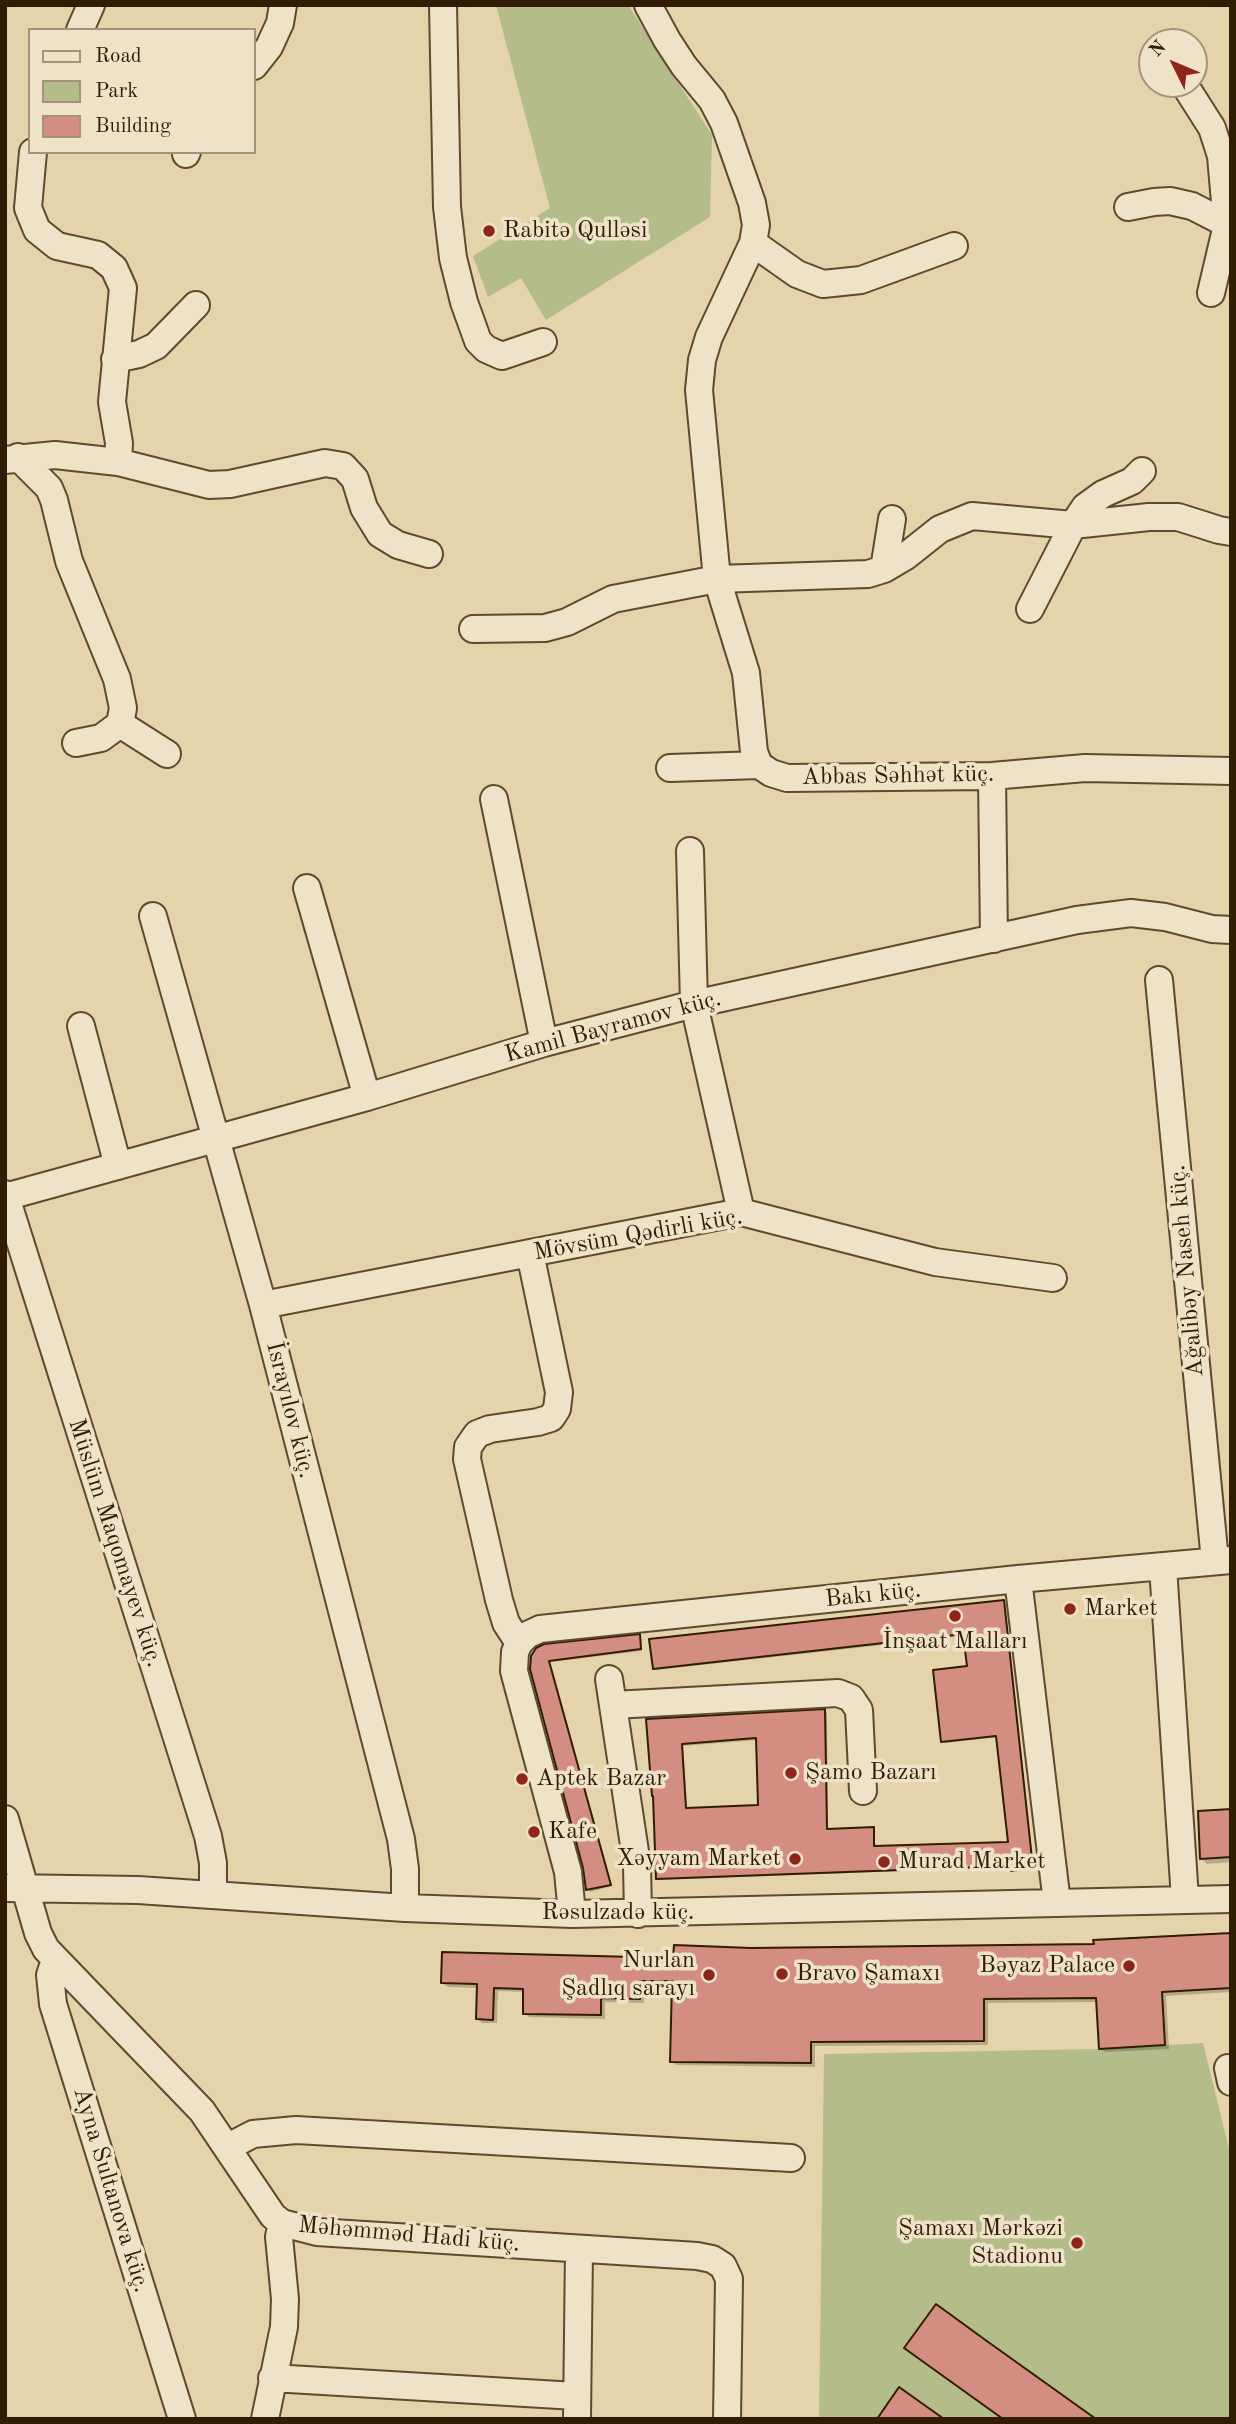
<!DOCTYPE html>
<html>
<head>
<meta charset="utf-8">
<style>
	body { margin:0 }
	#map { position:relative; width:1236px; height:2424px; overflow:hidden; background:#e5d3ab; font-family:"Old Standard TT",serif }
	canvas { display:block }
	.frame { position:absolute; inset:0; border:7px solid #311c05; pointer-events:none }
	.legend { position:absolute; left:28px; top:28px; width:228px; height:126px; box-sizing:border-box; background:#eee2c8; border:2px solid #a2937a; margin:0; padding:9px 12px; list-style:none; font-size:21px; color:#311c05 }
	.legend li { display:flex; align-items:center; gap:14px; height:35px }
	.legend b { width:35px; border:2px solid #a2937a }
	.north { position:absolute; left:1138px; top:28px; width:70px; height:70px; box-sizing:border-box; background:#eee2c8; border:2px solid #a2937a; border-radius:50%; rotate:313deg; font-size:19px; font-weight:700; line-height:28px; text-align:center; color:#311c05 }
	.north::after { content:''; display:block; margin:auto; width:24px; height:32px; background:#8f2418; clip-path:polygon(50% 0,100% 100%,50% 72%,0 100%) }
</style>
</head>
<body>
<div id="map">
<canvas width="1236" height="2424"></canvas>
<div class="frame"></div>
<ul class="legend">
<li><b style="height:9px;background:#eee2c8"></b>Road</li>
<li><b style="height:19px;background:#b4bc89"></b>Park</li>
<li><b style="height:19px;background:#d48d82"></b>Building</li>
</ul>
<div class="north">N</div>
</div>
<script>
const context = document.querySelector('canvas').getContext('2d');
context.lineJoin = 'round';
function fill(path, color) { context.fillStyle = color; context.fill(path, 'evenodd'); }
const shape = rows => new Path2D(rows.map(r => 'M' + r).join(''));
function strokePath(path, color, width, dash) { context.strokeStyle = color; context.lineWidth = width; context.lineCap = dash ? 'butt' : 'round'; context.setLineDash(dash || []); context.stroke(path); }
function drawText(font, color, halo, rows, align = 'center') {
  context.font = font + ' "Old Standard TT",serif'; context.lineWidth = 7; context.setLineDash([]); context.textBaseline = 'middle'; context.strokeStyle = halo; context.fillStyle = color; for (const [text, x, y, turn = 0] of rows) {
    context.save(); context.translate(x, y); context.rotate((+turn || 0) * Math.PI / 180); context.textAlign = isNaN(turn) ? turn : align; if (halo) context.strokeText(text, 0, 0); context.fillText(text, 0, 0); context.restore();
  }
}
fill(shape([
	[496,5,628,5,712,135,710,217,546,320,521,278,488,297,473,256,550,208],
	[1203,2043,1231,2157,1231,2419,819,2419,824,2054,1099,2049]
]), '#b4bc89');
fill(shape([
	[1003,1601,1005,1603,1034,1870,1014,1872,1012,1867,660,1880,658,1878,655,1797,648,1721,825,1711,827,1713,828,1830,873,1829,876,1848,1010,1843,998,1737,945,1743,943,1741,969,1668,965,1636,656,1670,654,1668],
	[758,1740,759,1807,687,1809,683,1746],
	[639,1636,642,1651,550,1662,612,1886,590,1892,532,1656],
	[1231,1811,1231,1862,1207,1864,1202,1859],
	[1231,1935,1231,1992,1166,1996,1169,2049,1105,2052,1100,2048,1098,2002,988,2003,988,2045,815,2046,815,2067,676,2065,671,2061,674,1985,644,1985,644,2003,605,2002,605,2019,529,2017,525,2013,525,1992,498,1991,497,2023,482,2023,478,2019,478,1988,448,1987,443,1983,675,1959,750,1949,1095,1946]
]), '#0003');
const building = shape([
	[1004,1600,1033,1868,1011,1871,1010,1866,656,1879,653,1796,652,1796,646,1719,825,1709,827,1829,874,1827,874,1846,1008,1842,996,1736,941,1742,933,1670,967,1666,963,1634,653,1669,649,1639,1004,1600],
	[756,1738,758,1805,686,1808,682,1744,756,1738],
	[640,1634,641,1649,549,1661,611,1885,586,1890,583,1868,530,1669,531,1656,536,1648,544,1644,640,1634],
	[1231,1809,1231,1857,1200,1859,1198,1811,1231,1809],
	[1231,1933,1231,1988,1162,1992,1165,2045,1099,2049,1096,1998,984,1999,984,2041,811,2042,811,2063,670,2062,672,1981,640,1981,640,1999,601,1998,601,2015,523,2014,523,1989,494,1988,493,2020,476,2019,477,1984,441,1983,442,1952,673,1958,674,1945,751,1948,1094,1944,1093,1940,1231,1933],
	[936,2304,984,2339,1096,2419,1003,2419,904,2348,936,2304],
	[899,2387,944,2419,877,2419,899,2387]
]);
fill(building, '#d48d82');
strokePath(building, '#311c05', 2);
const minor = shape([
	[443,5,447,207,453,258,464,302,478,341,486,349,502,356,543,342],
	[648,5,667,40,684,66,712,100,724,123,752,203,756,225,753,243,709,337,702,360,699,390,717,579,746,673,754,752,759,765,771,773,787,778,992,776,1085,768,1231,771],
	[80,30,91,5],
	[254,66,269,47,280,23,283,5],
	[1184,84,1212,128,1221,156,1227,225,1211,293],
	[33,152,28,208,37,230,57,246,98,255,114,268,123,288,112,402,119,443,118,462],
	[186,154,187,152],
	[1128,207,1154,202,1170,201,1192,206,1231,226],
	[753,243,797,274,823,284,861,280,954,246],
	[115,359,139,354,156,346,196,305],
	[18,457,49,488,54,500,69,561,117,679,123,708,120,724,101,738,76,743],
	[5,460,55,455,118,462,209,485,230,484,325,463,343,466,355,479,364,508,380,534,398,545,429,554],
	[884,569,892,519],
	[1030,609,1073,525,1085,507,1103,494,1132,481,1142,471],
	[473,629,545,628,567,622,613,599,717,579,868,574,884,569,906,556,940,529,972,516,1073,525,1149,517,1178,517,1219,530,1231,532],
	[120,724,167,754],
	[670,768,759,765],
	[992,776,994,939],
	[494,799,544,1043],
	[690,851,694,1004,741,1212],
	[307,888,367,1097],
	[153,916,263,1305,401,1839,405,1869,405,1908],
	[1159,980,1215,1561],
	[81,1026,118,1166],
	[5,1194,208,1836,213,1863,213,1894],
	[5,1197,367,1097,544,1043,694,1004,1077,920,1131,913,1165,917,1212,929,1231,930],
	[263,1305,741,1212,935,1262,1053,1278],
	[1163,1567,1185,1899],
	[1018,1579,1057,1903],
	[519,1643,506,1623,499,1600,467,1459,468,1447,477,1434,490,1429,538,1422,551,1418,557,1409,559,1392,530,1253],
	[609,1679,637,1865,638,1914],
	[613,1705,838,1693,851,1698,859,1710,863,1791],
	[5,1819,38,1933,46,1949,202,2111,273,2216,282,2223,317,2232,697,2256,712,2259,723,2266,729,2279,727,2419],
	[5,1888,138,1890,405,1908,572,1914,1231,1899],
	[572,1914,568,1872,514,1671,515,1652,519,1643,527,1635,540,1629,1018,1579,1231,1560],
	[55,1960,50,1975,53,2004,182,2419],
	[1228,2068,1231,2082],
	[228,2147,253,2134,296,2130,791,2158],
	[272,2378,576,2396],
	[265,2419,284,2327,285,2299,279,2237,282,2223],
	[577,2419,579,2249]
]);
strokePath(minor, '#5e4a2e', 30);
strokePath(minor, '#eee2c8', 26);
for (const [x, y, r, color] of [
	[489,231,7,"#8f2418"],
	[1070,1609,7,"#8f2418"],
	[955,1616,7,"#8f2418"],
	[791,1773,7,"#8f2418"],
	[522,1779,7,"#8f2418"],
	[534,1832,7,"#8f2418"],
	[795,1859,7,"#8f2418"],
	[884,1862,7,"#8f2418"],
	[1129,1966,7,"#8f2418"],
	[782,1974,7,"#8f2418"],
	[709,1975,7,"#8f2418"],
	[1077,2243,7,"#8f2418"]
]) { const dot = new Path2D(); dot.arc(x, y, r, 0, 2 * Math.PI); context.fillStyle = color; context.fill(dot); strokePath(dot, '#eee2c8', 2.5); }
drawText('24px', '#311c05', '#eee2c8', [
	["Rabitə Qulləsi",503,231],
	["Market",1084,1609],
	["İnşaat Malları",955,1642,"center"],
	["Şamo Bazarı",805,1773],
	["Aptek Bazar",536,1779],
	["Kafe",548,1832],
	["Xəyyam Market",781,1859,"right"],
	["Murad Market",898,1862],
	["Nurlan",695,1961,"right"],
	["Şadlıq sarayı",695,1989,"right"],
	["Bəyaz Palace",1115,1966,"right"],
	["Bravo Şamaxı",796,1974],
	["Şamaxı Mərkəzi",1063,2229,"right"],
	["Stadionu",1063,2257,"right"]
], 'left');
drawText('24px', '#311c05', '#eee2c8', [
	["Abbas Səhhət küç.",898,776,-1],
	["Kamil Bayramov küç.",613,1027,-15],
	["Mövsüm Qədirli küç.",638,1235,-10],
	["Ağalibəy Naseh küç.",1187,1271,-95],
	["İsrayılov küç.",290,1410,76],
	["Müslüm Maqomayev küç.",115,1543,72],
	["Bakı küç.",873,1595,-6],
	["Rəsulzadə küç.",618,1913],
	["Ayna Sultanova küç.",111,2190,73],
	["Məhəmməd Hadi küç.",409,2235,5]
]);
</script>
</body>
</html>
